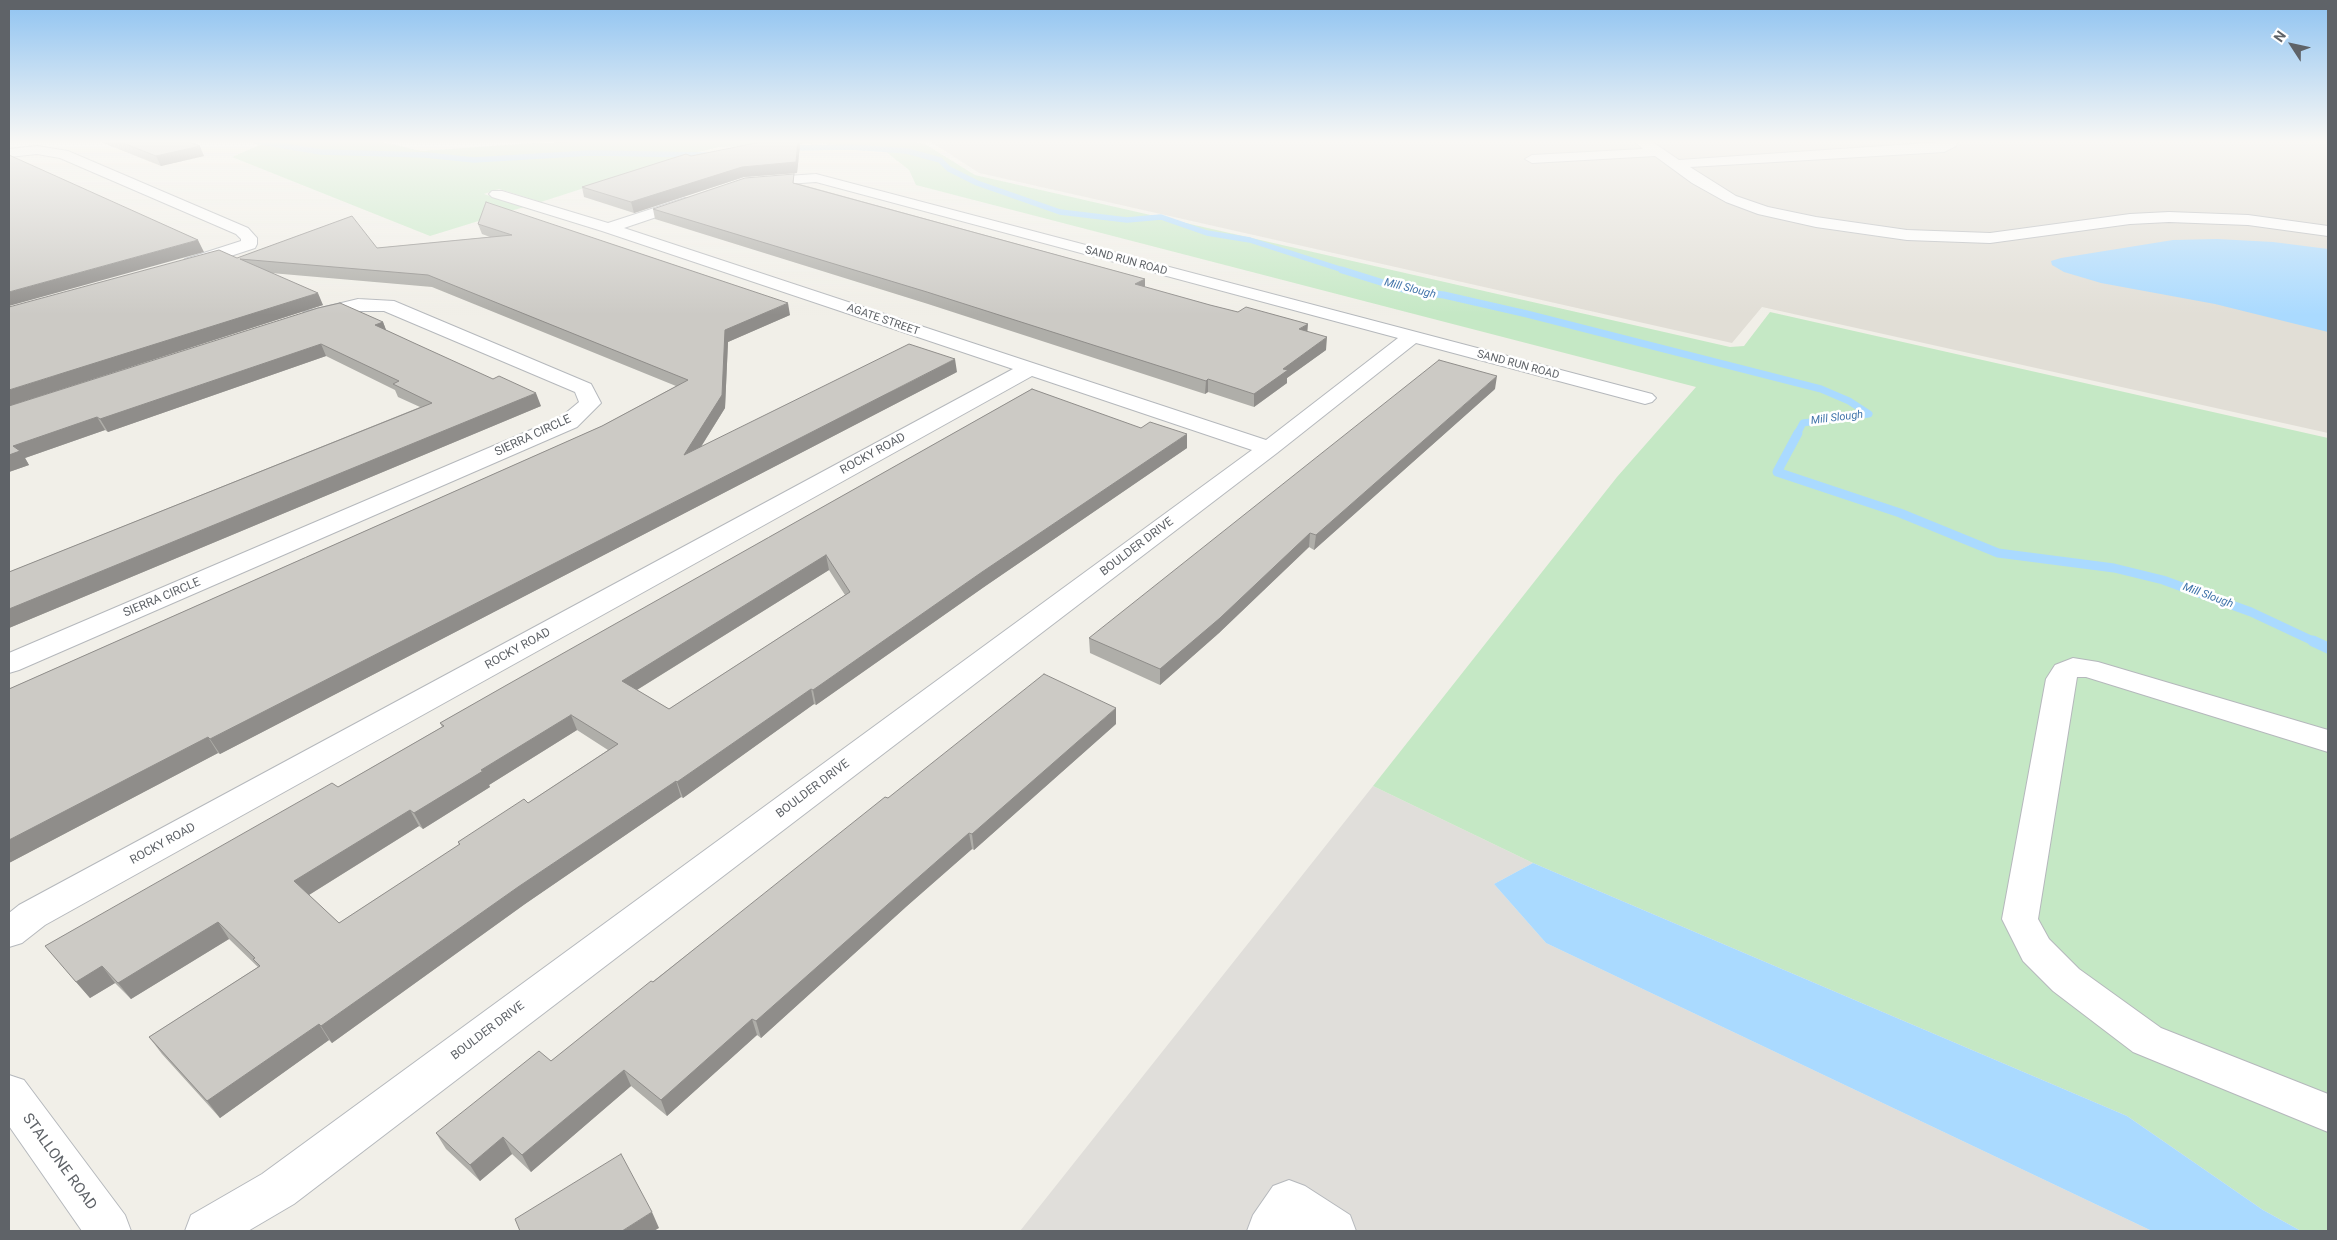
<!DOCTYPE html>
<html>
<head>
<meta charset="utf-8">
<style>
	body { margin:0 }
	#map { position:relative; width:2337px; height:1240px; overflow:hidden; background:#f1efe8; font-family:Roboto,sans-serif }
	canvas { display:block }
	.frame { position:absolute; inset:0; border:10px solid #5f6368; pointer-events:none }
	.north { position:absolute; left:2267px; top:20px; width:50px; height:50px; -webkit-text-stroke:4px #fff; paint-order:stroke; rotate:305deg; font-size:14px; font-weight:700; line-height:20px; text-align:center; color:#5f6368 }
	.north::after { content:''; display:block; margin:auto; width:18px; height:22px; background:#5f6368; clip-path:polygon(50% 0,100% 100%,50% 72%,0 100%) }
</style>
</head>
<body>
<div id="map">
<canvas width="2337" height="1240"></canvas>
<div class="frame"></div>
<div class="north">N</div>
</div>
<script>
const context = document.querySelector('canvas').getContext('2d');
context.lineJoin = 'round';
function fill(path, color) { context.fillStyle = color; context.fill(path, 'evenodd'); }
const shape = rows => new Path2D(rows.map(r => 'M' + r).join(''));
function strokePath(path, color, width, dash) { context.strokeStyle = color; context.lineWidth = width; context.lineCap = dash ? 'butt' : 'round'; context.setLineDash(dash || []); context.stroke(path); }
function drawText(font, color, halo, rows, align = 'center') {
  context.font = font + ' Roboto,sans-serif'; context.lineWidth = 5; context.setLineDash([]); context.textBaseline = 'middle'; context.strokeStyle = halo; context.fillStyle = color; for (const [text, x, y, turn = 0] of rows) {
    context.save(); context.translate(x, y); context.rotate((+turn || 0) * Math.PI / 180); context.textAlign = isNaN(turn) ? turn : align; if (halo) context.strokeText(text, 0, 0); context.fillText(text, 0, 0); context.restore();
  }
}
fill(shape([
	[1373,786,1533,863,1494,884,1546,943,2152,1231,1020,1231]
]), '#e0deda');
fill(shape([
	[926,141,2328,141,2328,433,1762,307,1732,343,979,173,931,142]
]), '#e1ded6');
fill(shape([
	[257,141,378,141,421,151,535,143,603,141,909,141,925,144,975,175,1730,347,1744,346,1770,312,2328,438,2328,1231,2301,1231,2263,1210,2127,1116,1533,863,1373,786,1617,477,1696,387,916,185,909,170,885,151,823,143,719,147,686,155,541,202,499,189,484,194,524,207,430,236,232,157,262,144]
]), '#c5e8c5');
fill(shape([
	[2217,239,2273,242,2328,249,2328,332,2215,304,2101,283,2064,272,2052,265,2051,261,2061,258,2173,240],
	[1533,863,2127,1116,2263,1210,2301,1231,2152,1231,1546,943,1494,884]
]), '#aadaff');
strokePath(shape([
	[255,141,321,152,426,155,474,160,590,153,706,155],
	[787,148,851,147,907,151,940,160,949,169,977,183,1060,212,1127,220,1161,217,1207,233,1250,240,1346,271]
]), '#aadaff', 5.5);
strokePath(shape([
	[1342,270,1406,290,1444,295,1527,314,1821,389,1849,401,1869,414,1803,423,1797,434]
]), '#aadaff', 7);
strokePath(shape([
	[1798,433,1777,472,1900,513,1998,553,2114,568,2163,580,2251,612,2315,642]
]), '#aadaff', 9);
strokePath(shape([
	[2313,641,2328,648]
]), '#aadaff', 11);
const minor = shape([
	[1634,141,1651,141,1679,160,1957,141,1956,146,1944,152,1690,167,1736,196,1768,207,1816,217,1907,230,1990,233,2130,214,2169,212,2248,215,2328,226,2328,236,2248,225,2169,222,2130,224,1990,243,1907,240,1816,227,1758,214,1726,202,1692,183,1655,156,1532,163,1525,159,1532,155,1643,149,1634,141],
	[37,146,68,151,248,228,257,238,257,244,255,248,197,267,185,267,182,263,185,259,241,241,241,239,236,234,60,158,37,154,9,157,9,149,37,146],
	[816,174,1652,394,1656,398,1652,402,1645,404,1416,343,1277,453,294,1204,248,1231,185,1231,191,1215,262,1174,1252,450,1032,376,45,925,22,943,9,947,9,913,19,905,1013,369,602,231,492,197,489,194,492,191,502,191,608,223,685,198,695,198,698,201,695,204,624,228,1266,440,1398,338,816,182,758,186,751,182,758,178,816,174],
	[358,299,394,301,591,384,601,403,577,427,19,670,9,673,9,653,561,417,579,402,575,392,384,311,358,311,311,322,304,320,302,316,304,312,358,299],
	[2073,658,2098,662,2328,730,2328,752,2086,677,2077,677,2038,919,2049,939,2079,969,2161,1028,2328,1094,2328,1132,2133,1052,2053,991,2023,961,2002,919,2046,679,2055,665,2073,658],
	[9,1075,24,1080,125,1215,131,1231,82,1231,9,1126,9,1075],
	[1289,1180,1305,1186,1350,1215,1356,1231,1247,1231,1253,1215,1273,1186,1289,1180]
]);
strokePath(minor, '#b5b8bc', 2);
fill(minor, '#fff');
fill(shape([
	[98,141,186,141,204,156,161,166],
	[766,141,800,141,800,145,797,173,744,177,634,213,584,197,582,187,691,156],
	[796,183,1145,279,1145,287,1307,332,1326,350,1287,378,1287,383,1254,407,1208,392,1205,394,928,304,655,219,653,209],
	[478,224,790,315,728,342,725,408,701,447,957,372,220,754,218,753,9,863,9,689,602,426,676,386,432,287,271,273,323,305,9,406,237,258,377,248,490,237,482,234],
	[383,322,386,330,541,406,9,628,9,572,420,407,398,397,395,390,326,356,108,432,105,430,25,458,29,465,9,472,9,406],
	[1032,389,1187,448,984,587,816,705,814,704,683,798,681,797,525,904,332,1043,329,1040,220,1118,162,1054,149,1037,258,967,229,939,131,999,115,983,90,998,45,946,338,787,442,727,440,723],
	[829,570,845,595,669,709,637,690],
	[577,730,608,750,528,803,458,842,459,845,339,923,309,895,419,826,423,829,490,787,489,785],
	[1495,389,1314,550,1309,547,1219,633,1160,685,1090,653,1089,638],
	[1116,724,974,850,972,849,907,906,761,1038,757,1035,667,1116,631,1086,531,1172,512,1154,480,1181,446,1149,436,1133,551,1061,888,798]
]), '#afaea9');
fill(shape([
	[798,141,800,141,800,145,797,173,744,177,634,213,631,202],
	[200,146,204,156,161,166,156,156],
	[198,240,204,252,9,306,9,292],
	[1145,279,1145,290,1135,284],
	[318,293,323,305,9,406,9,390],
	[788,303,790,315,728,342,725,408,687,469,684,455,725,330],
	[383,322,388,335,375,325],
	[1308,324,1307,336,1299,329],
	[1327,337,1326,350,1287,378,1287,383,1254,407,1254,394,1283,369],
	[321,344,326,356,108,432,100,419],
	[955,359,957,372,220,754,210,739],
	[1497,376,1495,389,1314,550,1316,535],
	[1208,379,1208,392,1205,394,1206,381],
	[536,393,541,406,9,628,9,609],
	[97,417,105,430,25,458,29,465,9,472,9,455,13,446],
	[1187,434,1187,448,984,587,816,705,813,690,982,572],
	[1310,533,1309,547,1219,633,1160,685,1160,669],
	[826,555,829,570,627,696,622,681],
	[811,689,814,704,683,798,677,782],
	[1116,708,1116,724,974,850,972,834],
	[571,715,577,730,489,785,490,787,423,829,414,813,481,770],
	[208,737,218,753,9,863,9,840],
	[676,781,681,797,525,904,332,1043,321,1026,518,887],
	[410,810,419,826,304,898,294,881],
	[969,833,972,849,907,906,761,1038,756,1021,904,890],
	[218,922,229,939,131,999,118,983],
	[102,966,115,983,90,998,76,982],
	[752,1019,757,1035,667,1116,661,1100],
	[319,1024,329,1040,220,1118,207,1101],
	[624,1070,631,1086,531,1172,522,1155],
	[503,1137,512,1154,480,1181,470,1165],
	[652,1212,659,1228,654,1231,622,1231]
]), '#8f8d8a');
const building = shape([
	[118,141,186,141,200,146,156,156,118,141],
	[766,141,798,141,796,162,742,167,631,202,582,187,686,154,691,156,766,141],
	[9,155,198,240,9,292,9,155],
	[794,174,793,183,1145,279,1135,284,1210,305,1238,312,1246,307,1308,324,1299,329,1327,337,1283,369,1288,370,1254,394,1208,379,1206,381,927,292,653,209,745,178,794,174],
	[486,202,788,303,725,330,722,395,684,455,909,344,955,359,210,739,208,737,9,840,9,689,602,426,688,380,428,275,240,259,318,293,9,390,9,307,219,250,237,258,352,216,377,248,512,235,478,224,486,202],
	[340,303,383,322,375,325,414,343,493,379,499,376,536,393,9,609,9,572,432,403,393,384,399,381,321,344,100,419,97,417,13,446,20,451,9,455,9,406,318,308,340,303],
	[1439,360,1497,376,1316,535,1310,533,1220,618,1160,669,1089,638,1439,360],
	[1032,389,1141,428,1150,422,1187,434,982,572,813,690,811,689,677,782,676,781,518,887,321,1026,319,1024,207,1101,149,1037,260,966,253,959,255,958,218,922,118,983,102,966,76,982,45,946,332,783,338,787,444,726,440,723,505,686,1032,389],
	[826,555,850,592,669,709,622,681,826,555],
	[571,715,618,744,528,803,524,799,458,842,460,844,339,923,294,881,410,810,414,813,483,771,481,770,571,715],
	[1044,674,1116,708,972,834,969,833,904,890,756,1021,752,1019,661,1100,624,1070,522,1155,503,1137,470,1165,436,1133,539,1051,551,1061,651,981,653,982,885,797,888,798,1044,674],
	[621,1154,652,1212,622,1231,520,1231,515,1219,621,1154]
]);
fill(building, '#cccac5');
strokePath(building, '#8f8d8a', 1);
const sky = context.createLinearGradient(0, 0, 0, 315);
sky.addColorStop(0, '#8fc3f1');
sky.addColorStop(0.45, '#f9f8f5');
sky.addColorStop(1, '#f9f8f500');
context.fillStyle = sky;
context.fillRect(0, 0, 2337, 315);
drawText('11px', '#5f6368', '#fff', [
	["SAND RUN ROAD",1126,261,15],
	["AGATE STREET",883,320,19],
	["SAND RUN ROAD",1518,365,15]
]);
drawText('italic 11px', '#4174aa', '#fff', [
	["Mill Slough",1410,289,14],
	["Mill Slough",1837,418,-7],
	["Mill Slough",2208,596,20]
]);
drawText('12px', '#5f6368', '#fff', [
	["SIERRA CIRCLE",533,436,-25],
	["ROCKY ROAD",873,454,-29],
	["BOULDER DRIVE",1137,547,-37],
	["SIERRA CIRCLE",162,598,-23],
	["ROCKY ROAD",518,649,-29],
	["BOULDER DRIVE",813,789,-37],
	["ROCKY ROAD",163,844,-29],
	["BOULDER DRIVE",488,1031,-37]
]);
drawText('15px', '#5f6368', '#fff', [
	["STALLONE ROAD",59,1162,54]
]);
</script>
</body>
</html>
